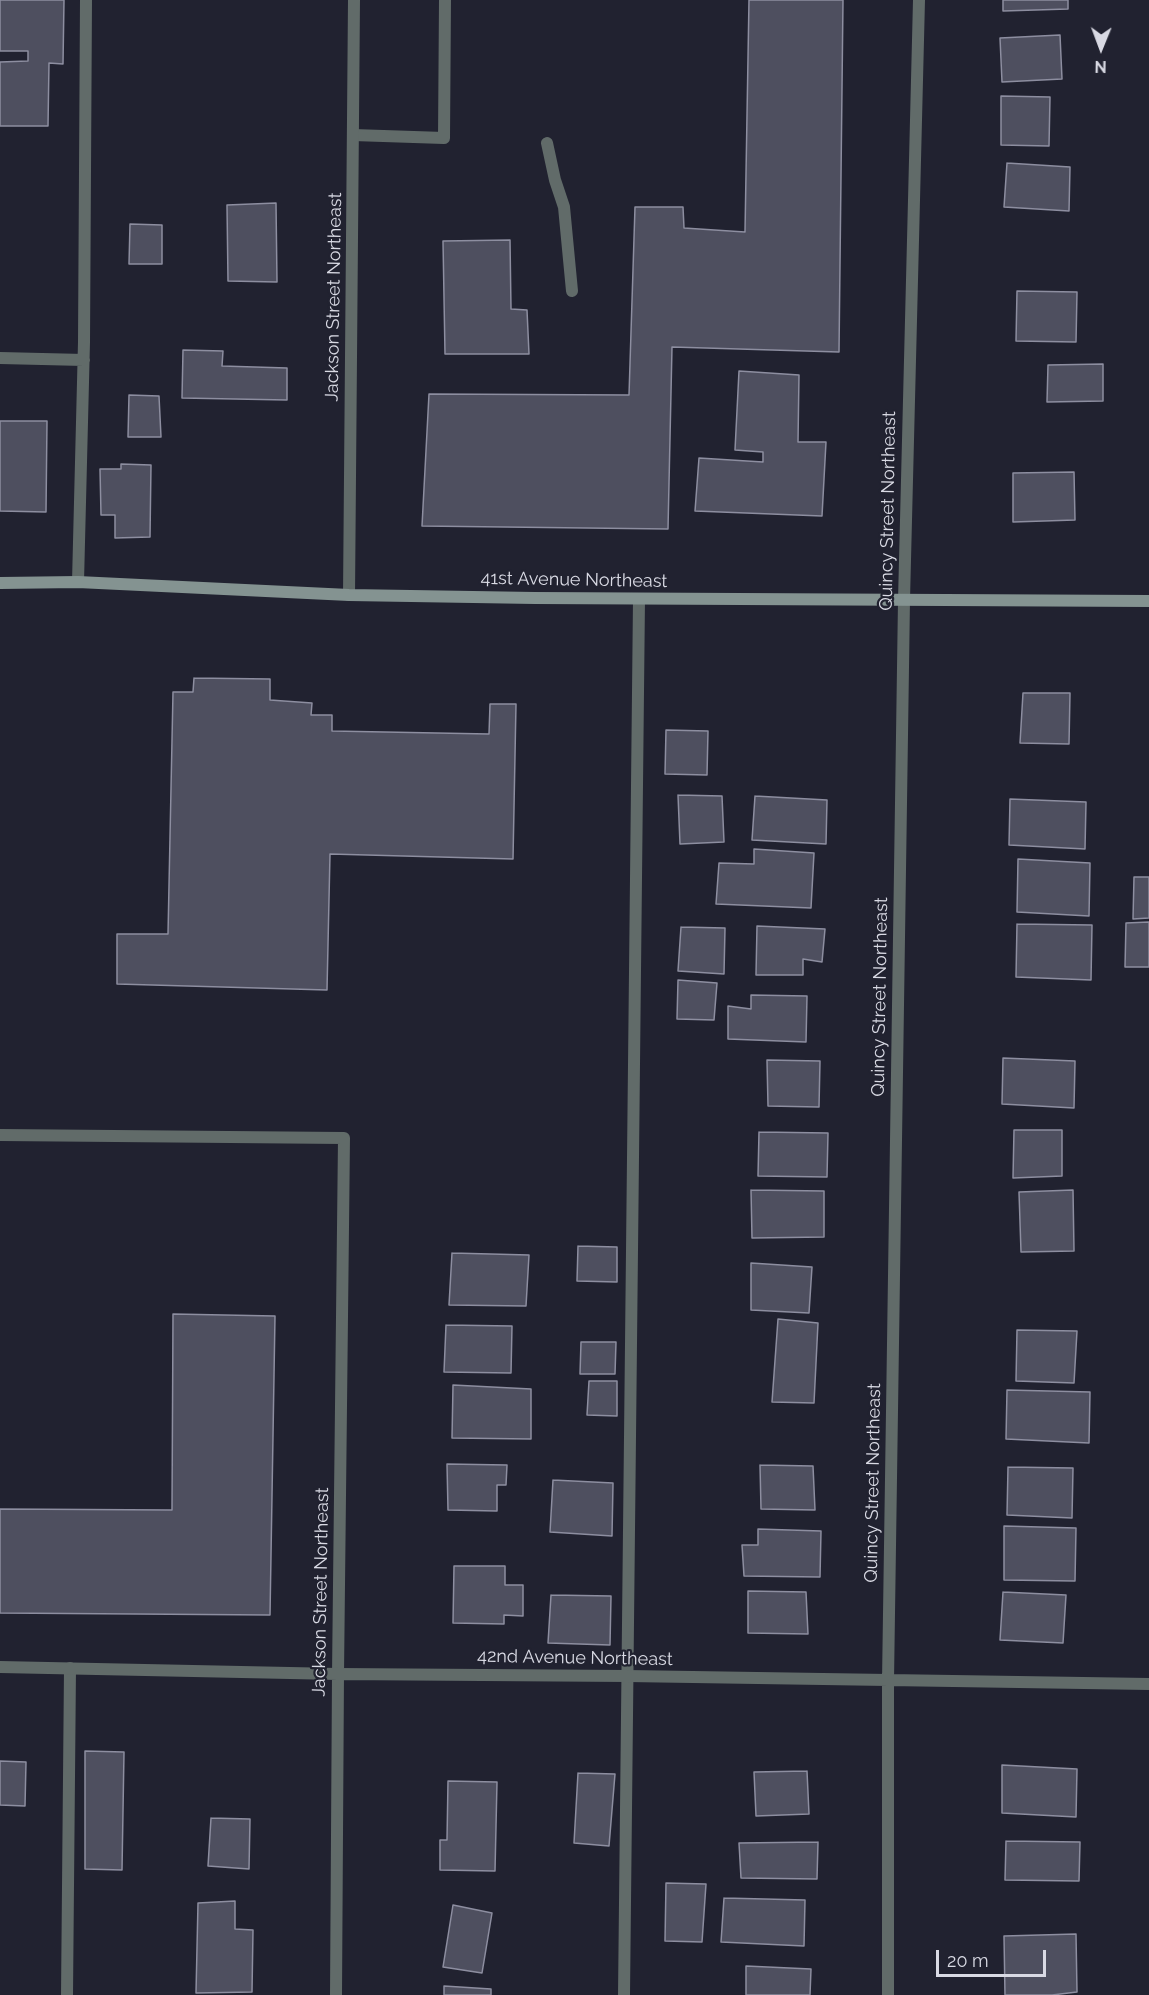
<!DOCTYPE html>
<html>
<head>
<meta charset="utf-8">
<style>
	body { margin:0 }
	#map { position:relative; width:1149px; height:1995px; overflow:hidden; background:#212230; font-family:Raleway,sans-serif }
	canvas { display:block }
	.north { position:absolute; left:1071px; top:18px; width:60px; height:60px; -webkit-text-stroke:4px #212230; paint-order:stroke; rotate:181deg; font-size:16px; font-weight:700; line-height:24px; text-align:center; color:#d9dae4 }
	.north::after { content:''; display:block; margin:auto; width:21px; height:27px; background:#d9dae4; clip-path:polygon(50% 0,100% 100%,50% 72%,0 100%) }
	.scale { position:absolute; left:936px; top:1950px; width:110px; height:27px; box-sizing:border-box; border:3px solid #d9dae4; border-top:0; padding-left:8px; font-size:18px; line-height:21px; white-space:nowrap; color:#d9dae4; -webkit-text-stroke:4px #212230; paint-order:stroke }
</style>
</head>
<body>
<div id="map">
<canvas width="1149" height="1995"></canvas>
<div class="north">N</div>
<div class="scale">20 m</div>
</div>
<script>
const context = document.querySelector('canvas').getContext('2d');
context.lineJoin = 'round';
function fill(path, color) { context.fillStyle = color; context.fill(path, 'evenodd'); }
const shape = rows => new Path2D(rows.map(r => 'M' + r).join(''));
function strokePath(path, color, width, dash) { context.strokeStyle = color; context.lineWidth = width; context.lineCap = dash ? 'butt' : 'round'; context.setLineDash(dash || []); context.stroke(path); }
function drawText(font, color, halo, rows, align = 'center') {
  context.font = font + ' Raleway,sans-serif'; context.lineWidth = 4.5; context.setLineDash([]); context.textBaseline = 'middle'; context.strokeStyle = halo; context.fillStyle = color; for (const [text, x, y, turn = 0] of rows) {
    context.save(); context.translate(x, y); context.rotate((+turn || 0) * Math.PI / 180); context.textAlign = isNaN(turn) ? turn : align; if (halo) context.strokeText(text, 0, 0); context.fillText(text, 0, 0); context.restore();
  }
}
const building = shape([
	[0,0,64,0,63,64,49,63,48,126,0,126,0,62,28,61,28,51,0,51,0,0],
	[749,0,843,0,839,352,672,347,668,529,422,526,429,394,629,395,635,207,683,207,684,228,745,232,749,0],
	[1003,0,1068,0,1068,9,1003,11,1003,0],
	[1060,35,1062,79,1002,82,1000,38,1060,35],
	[1001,96,1050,97,1049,146,1001,145,1001,96],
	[1007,163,1070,167,1069,211,1004,207,1007,163],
	[276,203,277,282,228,281,227,205,276,203],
	[130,224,162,225,162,264,129,264,130,224],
	[510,240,511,309,527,310,529,354,445,354,443,241,510,240],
	[1017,291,1077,292,1076,342,1016,341,1017,291],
	[183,350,223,351,222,366,287,368,287,400,182,398,183,350],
	[1103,364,1103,401,1047,402,1048,365,1103,364],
	[739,371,799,375,798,442,826,442,822,516,695,511,699,458,763,462,763,452,735,450,739,371],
	[129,395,159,396,161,437,128,437,129,395],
	[0,421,47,421,46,512,0,511,0,421],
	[121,464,151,465,150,537,115,538,115,515,101,515,100,469,121,469,121,464],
	[1074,472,1075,520,1013,522,1013,473,1074,472],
	[194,678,270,679,270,700,312,703,311,715,332,715,332,731,489,734,490,704,516,704,513,859,330,854,327,990,117,984,117,934,168,934,173,692,193,692,194,678],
	[1023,693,1070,693,1069,744,1020,743,1023,693],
	[666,730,708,731,707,775,665,774,666,730],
	[678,795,722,796,724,842,680,844,678,795],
	[755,796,827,800,826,844,752,840,755,796],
	[1010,799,1086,802,1085,849,1009,845,1010,799],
	[754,849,814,853,811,908,716,904,719,863,754,864,754,849],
	[1018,859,1090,863,1089,916,1017,912,1018,859],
	[1134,877,1149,877,1149,918,1133,919,1134,877],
	[1149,922,1149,967,1125,967,1126,923,1149,922],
	[1017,924,1092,925,1091,980,1016,977,1017,924],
	[757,926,825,929,822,962,803,959,803,975,756,975,757,926],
	[681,927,725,928,724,974,678,971,681,927],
	[678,980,717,983,714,1020,677,1019,678,980],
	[751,995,807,996,806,1042,728,1039,728,1006,751,1009,751,995],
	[1003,1058,1075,1061,1074,1108,1002,1104,1003,1058],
	[767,1060,820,1061,819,1107,768,1106,767,1060],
	[1014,1130,1062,1130,1062,1176,1013,1178,1014,1130],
	[759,1132,828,1133,827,1177,758,1176,759,1132],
	[751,1190,824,1191,824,1237,752,1238,751,1190],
	[1073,1190,1074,1251,1021,1252,1019,1192,1073,1190],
	[578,1246,617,1247,617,1282,577,1281,578,1246],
	[452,1253,529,1255,526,1306,449,1305,452,1253],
	[751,1263,812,1267,809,1313,751,1310,751,1263],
	[173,1314,275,1316,270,1615,0,1613,0,1509,172,1510,173,1314],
	[778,1319,818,1323,814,1403,772,1402,778,1319],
	[446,1325,512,1326,511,1373,444,1372,446,1325],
	[1017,1330,1077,1331,1074,1383,1016,1381,1017,1330],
	[581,1342,616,1342,615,1374,580,1374,581,1342],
	[589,1381,617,1381,617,1416,587,1415,589,1381],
	[453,1385,531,1389,531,1439,452,1438,453,1385],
	[1007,1390,1090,1392,1089,1443,1006,1439,1007,1390],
	[447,1464,507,1465,506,1485,497,1485,497,1511,448,1510,447,1464],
	[760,1465,813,1466,815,1510,761,1509,760,1465],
	[1008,1467,1073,1468,1072,1518,1007,1515,1008,1467],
	[553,1480,613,1483,612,1536,550,1532,553,1480],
	[1004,1526,1076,1528,1075,1581,1004,1580,1004,1526],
	[758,1529,821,1531,820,1577,744,1576,742,1545,758,1545,758,1529],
	[454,1566,505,1566,505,1585,523,1585,523,1616,504,1615,504,1624,453,1623,454,1566],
	[748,1591,806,1592,808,1634,748,1633,748,1591],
	[1003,1592,1066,1595,1063,1643,1000,1640,1003,1592],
	[551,1595,611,1596,610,1645,548,1643,551,1595],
	[85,1751,124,1752,122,1870,85,1869,85,1751],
	[0,1761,26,1762,25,1806,0,1805,0,1761],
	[1002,1765,1077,1769,1076,1817,1002,1813,1002,1765],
	[807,1771,809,1814,756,1816,754,1772,807,1771],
	[578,1773,615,1774,609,1846,574,1843,578,1773],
	[448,1781,497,1782,495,1871,440,1870,440,1840,447,1840,448,1781],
	[211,1818,250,1819,249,1869,208,1866,211,1818],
	[1006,1841,1080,1842,1079,1881,1005,1880,1006,1841],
	[818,1842,817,1879,741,1878,739,1843,818,1842],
	[666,1883,706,1884,702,1942,665,1941,666,1883],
	[724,1898,805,1900,804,1946,721,1942,724,1898],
	[235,1901,235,1929,253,1930,252,1992,196,1993,198,1903,235,1901],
	[453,1905,492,1913,482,1973,443,1967,453,1905],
	[1076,1934,1077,1992,1052,1995,1005,1995,1004,1936,1076,1934],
	[746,1966,811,1969,810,1995,746,1995,746,1966],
	[444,1986,491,1989,491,1995,444,1995,444,1986]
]);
fill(building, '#4e4f5f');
strokePath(building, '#8d8ea0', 1.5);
strokePath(shape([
	[353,135,444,138,445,0],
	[547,143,555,180,564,207,572,291],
	[0,358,84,360],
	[78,582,84,342,86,0],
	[0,1135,344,1138,338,1674],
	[67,1995,70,1668],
	[624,1995,639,599]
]), '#616b69', 12);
strokePath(shape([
	[349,595,354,0],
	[0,1667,338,1674,627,1676,1149,1684],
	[336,1995,338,1674],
	[888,1995,888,1680,904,600,919,0]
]), '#616b69', 12);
strokePath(shape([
	[0,583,78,582,349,595,535,598,1149,601]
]), '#849391', 12);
drawText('18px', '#d9dae4', '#212230', [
	["Jackson Street Northeast",334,297,-89],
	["Quincy Street Northeast",888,511,-89],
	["41st Avenue Northeast",574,580,1],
	["Quincy Street Northeast",880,997,-89],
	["Quincy Street Northeast",873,1483,-89],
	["Jackson Street Northeast",321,1592,-89],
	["42nd Avenue Northeast",575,1658,1]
]);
</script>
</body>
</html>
